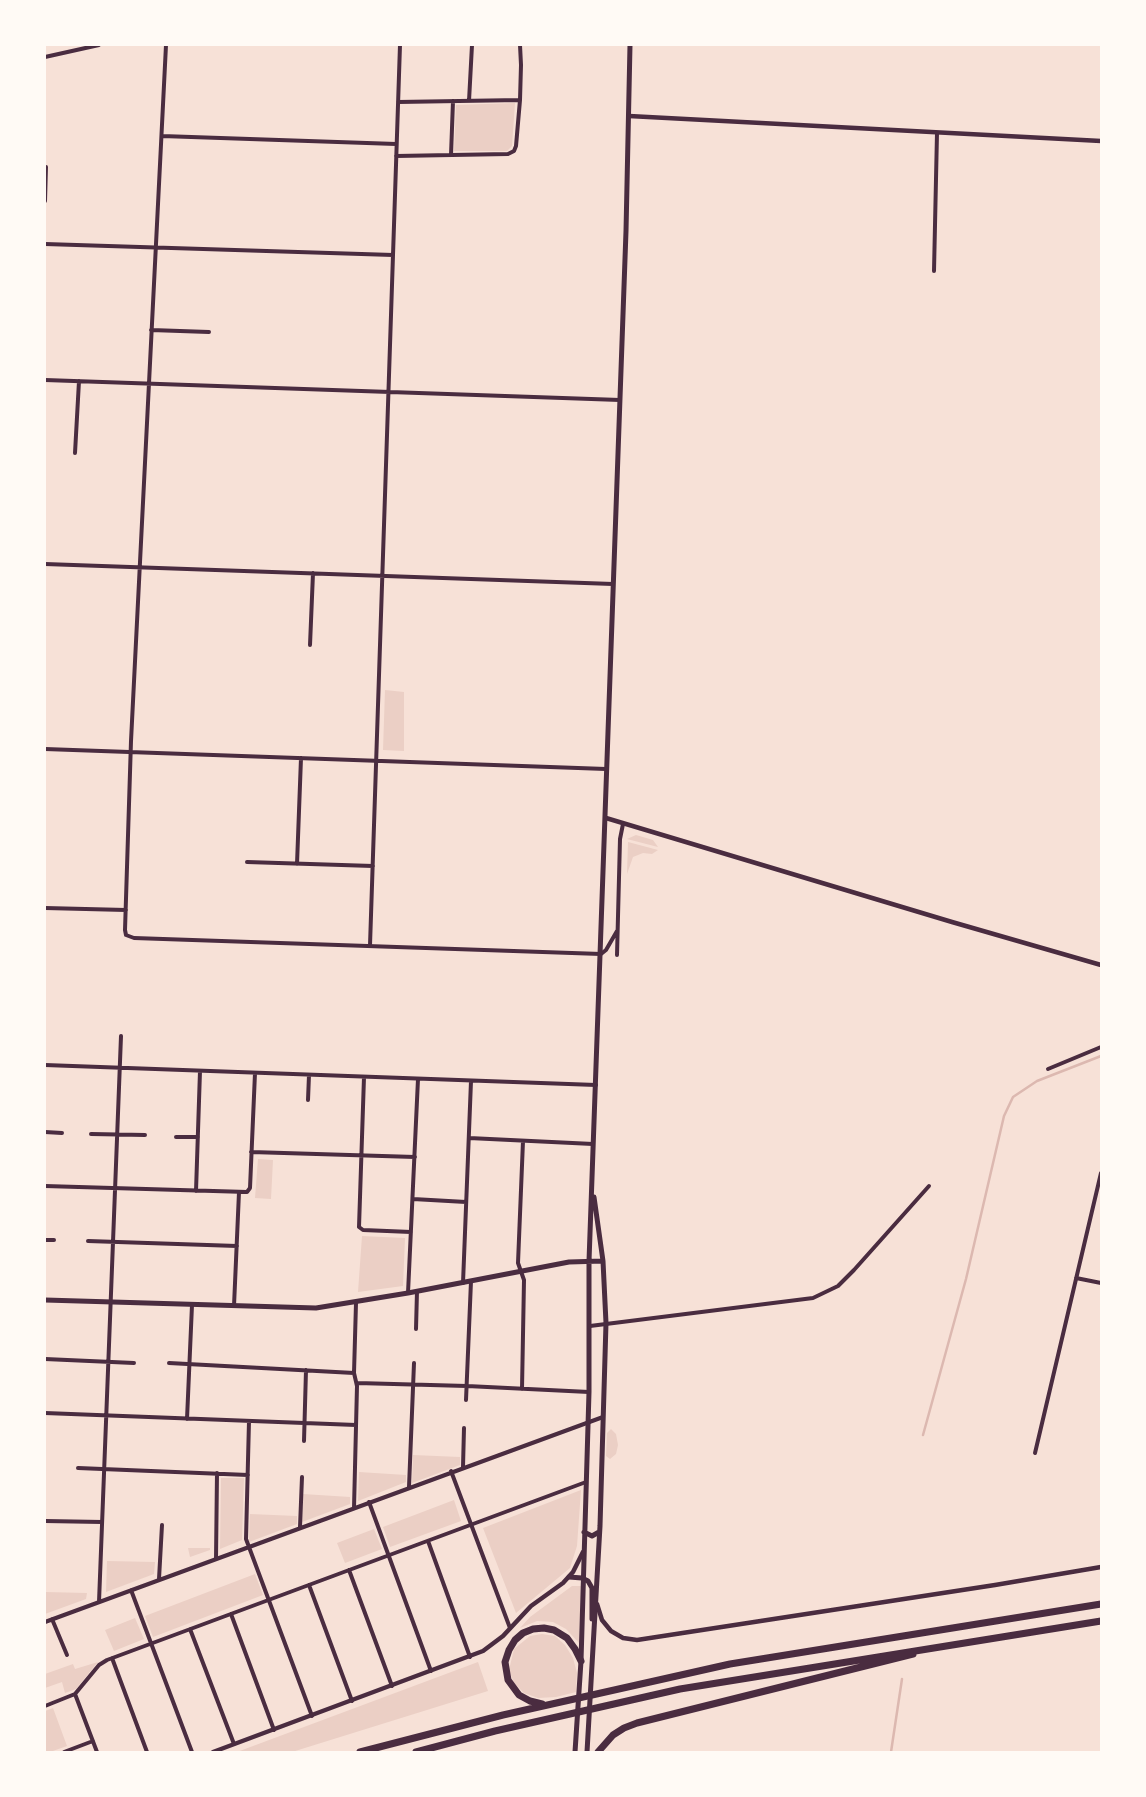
<!DOCTYPE html>
<html>
<head>
<meta charset="utf-8">
<style>
	body { margin:0 }
	#map { position:relative; width:1146px; height:1797px; overflow:hidden; background:#f7e1d7; font-family:"Golos Text",sans-serif }
	canvas { display:block }
	.frame { position:absolute; inset:0; border:46px solid #fffaf5; pointer-events:none }
</style>
</head>
<body>
<div id="map">
<canvas width="1146" height="1797"></canvas>
<div class="frame"></div>
</div>
<script>
const context = document.querySelector('canvas').getContext('2d');
context.lineJoin = 'round';
function fill(path, color) { context.fillStyle = color; context.fill(path, 'evenodd'); }
const shape = rows => new Path2D(rows.map(r => 'M' + r).join(''));
function strokePath(path, color, width, dash) { context.strokeStyle = color; context.lineWidth = width; context.lineCap = dash ? 'butt' : 'round'; context.setLineDash(dash || []); context.stroke(path); }
fill(shape([
	[515,103,512,146,507,151,454,151,456,105],
	[385,690,404,692,404,751,383,750],
	[636,835,653,840,658,847,627,839],
	[628,842,658,850,652,854,643,853,633,857,627,874],
	[258,1159,273,1160,271,1199,255,1198],
	[362,1236,405,1238,403,1286,358,1292],
	[611,1429,616,1434,618,1445,616,1454,610,1459,606,1456,607,1433],
	[413,1455,460,1457,460,1465,412,1483],
	[359,1472,406,1475,406,1482,358,1501],
	[221,1478,244,1478,242,1540,220,1549],
	[581,1490,577,1546,570,1568,516,1613,483,1528],
	[303,1494,350,1497,350,1504,302,1522],
	[454,1500,461,1521,390,1547,383,1527],
	[250,1514,297,1516,297,1524,249,1542],
	[374,1529,382,1549,345,1563,337,1543],
	[188,1548,210,1548,210,1550,190,1557],
	[107,1561,155,1562,154,1574,106,1592],
	[255,1574,263,1595,153,1637,145,1616],
	[572,1586,581,1586,579,1643,566,1629,553,1622,537,1621,520,1628,530,1617],
	[45,1592,87,1593,86,1599,45,1614],
	[135,1618,144,1639,114,1651,105,1630],
	[542,1634,555,1636,565,1645,573,1658,577,1673,576,1692,556,1697,538,1698,524,1693,514,1683,509,1670,514,1649,530,1636],
	[98,1662,76,1689,65,1693,62,1682,45,1688,45,1674,73,1664,75,1669],
	[478,1662,488,1691,292,1752,237,1752],
	[53,1708,67,1746,50,1752,45,1752,45,1711]
]), '#ebcfc5');
strokePath(shape([
	[923,1435,966,1279,1004,1116,1013,1097,1037,1081,1101,1056],
	[891,1752,902,1679]
]), '#dcb8b0', 2.5);
strokePath(shape([
	[166,45,131,741,125,930,126,935,134,938,601,954,606,950,617,931],
	[45,57,99,45],
	[469,101,472,45],
	[398,102,520,100],
	[162,136,396,144],
	[451,155,453,101],
	[396,156,508,154,514,151,516,146,520,100,521,65,520,45],
	[45,201,46,167],
	[45,244,393,255],
	[934,271,937,133],
	[151,330,209,332],
	[45,380,620,400],
	[75,453,79,381],
	[45,564,613,584],
	[310,645,313,573],
	[45,749,606,769],
	[247,862,373,866],
	[297,864,301,758],
	[45,908,126,910],
	[370,945,400,45],
	[617,955,620,839,623,824],
	[45,1065,596,1085],
	[1048,1069,1101,1047],
	[364,1077,359,1227,363,1230,411,1232],
	[308,1100,309,1075],
	[45,1132,62,1133],
	[91,1134,145,1135],
	[176,1137,198,1137],
	[469,1138,593,1144],
	[251,1152,415,1157],
	[45,1186,247,1192,250,1188,255,1073],
	[196,1191,200,1071],
	[413,1199,466,1202],
	[45,1240,54,1240],
	[88,1241,237,1246],
	[1076,1278,1101,1283],
	[463,1283,471,1081],
	[408,1293,418,1079],
	[234,1306,239,1192],
	[590,1326,813,1298,838,1286,854,1270,929,1186],
	[416,1329,417,1291],
	[45,1359,134,1363],
	[169,1363,354,1373],
	[357,1383,467,1386,589,1392],
	[522,1389,524,1280,518,1263,523,1141],
	[466,1400,471,1281],
	[45,1413,356,1425],
	[187,1419,192,1305],
	[249,1421,246,1539,312,1716],
	[304,1441,306,1370],
	[1035,1453,1101,1173],
	[463,1467,464,1428],
	[78,1468,248,1475],
	[451,1471,510,1628],
	[409,1487,414,1363],
	[369,1502,431,1671],
	[354,1508,357,1386,354,1373,356,1303],
	[45,1521,102,1522],
	[300,1527,302,1477],
	[428,1541,470,1657],
	[216,1559,217,1473],
	[349,1570,392,1686],
	[159,1579,162,1525],
	[309,1585,352,1701],
	[131,1590,192,1752],
	[99,1602,121,1036],
	[231,1614,274,1730],
	[52,1619,67,1655],
	[45,1622,603,1417],
	[190,1629,234,1744],
	[112,1658,147,1752],
	[75,1694,97,1752],
	[45,1706,75,1694,99,1665,107,1660,586,1482],
	[64,1752,93,1741]
]), '#4a2c40', 4);
strokePath(shape([
	[629,116,1101,141],
	[606,818,952,922,1101,965],
	[597,1604,602,1620,611,1631,623,1638,637,1640,995,1585,1101,1567],
	[213,1752,483,1651,503,1636,531,1606,563,1583,573,1572,583,1552]
]), '#4a2c40', 4.5);
strokePath(shape([
	[45,1300,316,1308,408,1293,569,1262,603,1261],
	[584,1532,592,1536,599,1532],
	[569,1577,582,1578,588,1581,592,1588,592,1619],
	[575,1752,581,1661,589,1392,589,1261,626,231,630,45],
	[587,1752,600,1526,606,1323,603,1261,594,1197]
]), '#4a2c40', 5);
strokePath(shape([
	[542,1704,530,1701,519,1695,508,1680,505,1662,509,1650,515,1640,523,1633,533,1629,544,1628,554,1630,567,1638,575,1649,581,1661],
	[360,1752,503,1715,730,1664,1101,1604],
	[416,1752,495,1731,680,1689,1101,1621],
	[598,1752,613,1735,624,1728,637,1723,913,1654]
]), '#4a2c40', 7);
</script>
</body>
</html>
